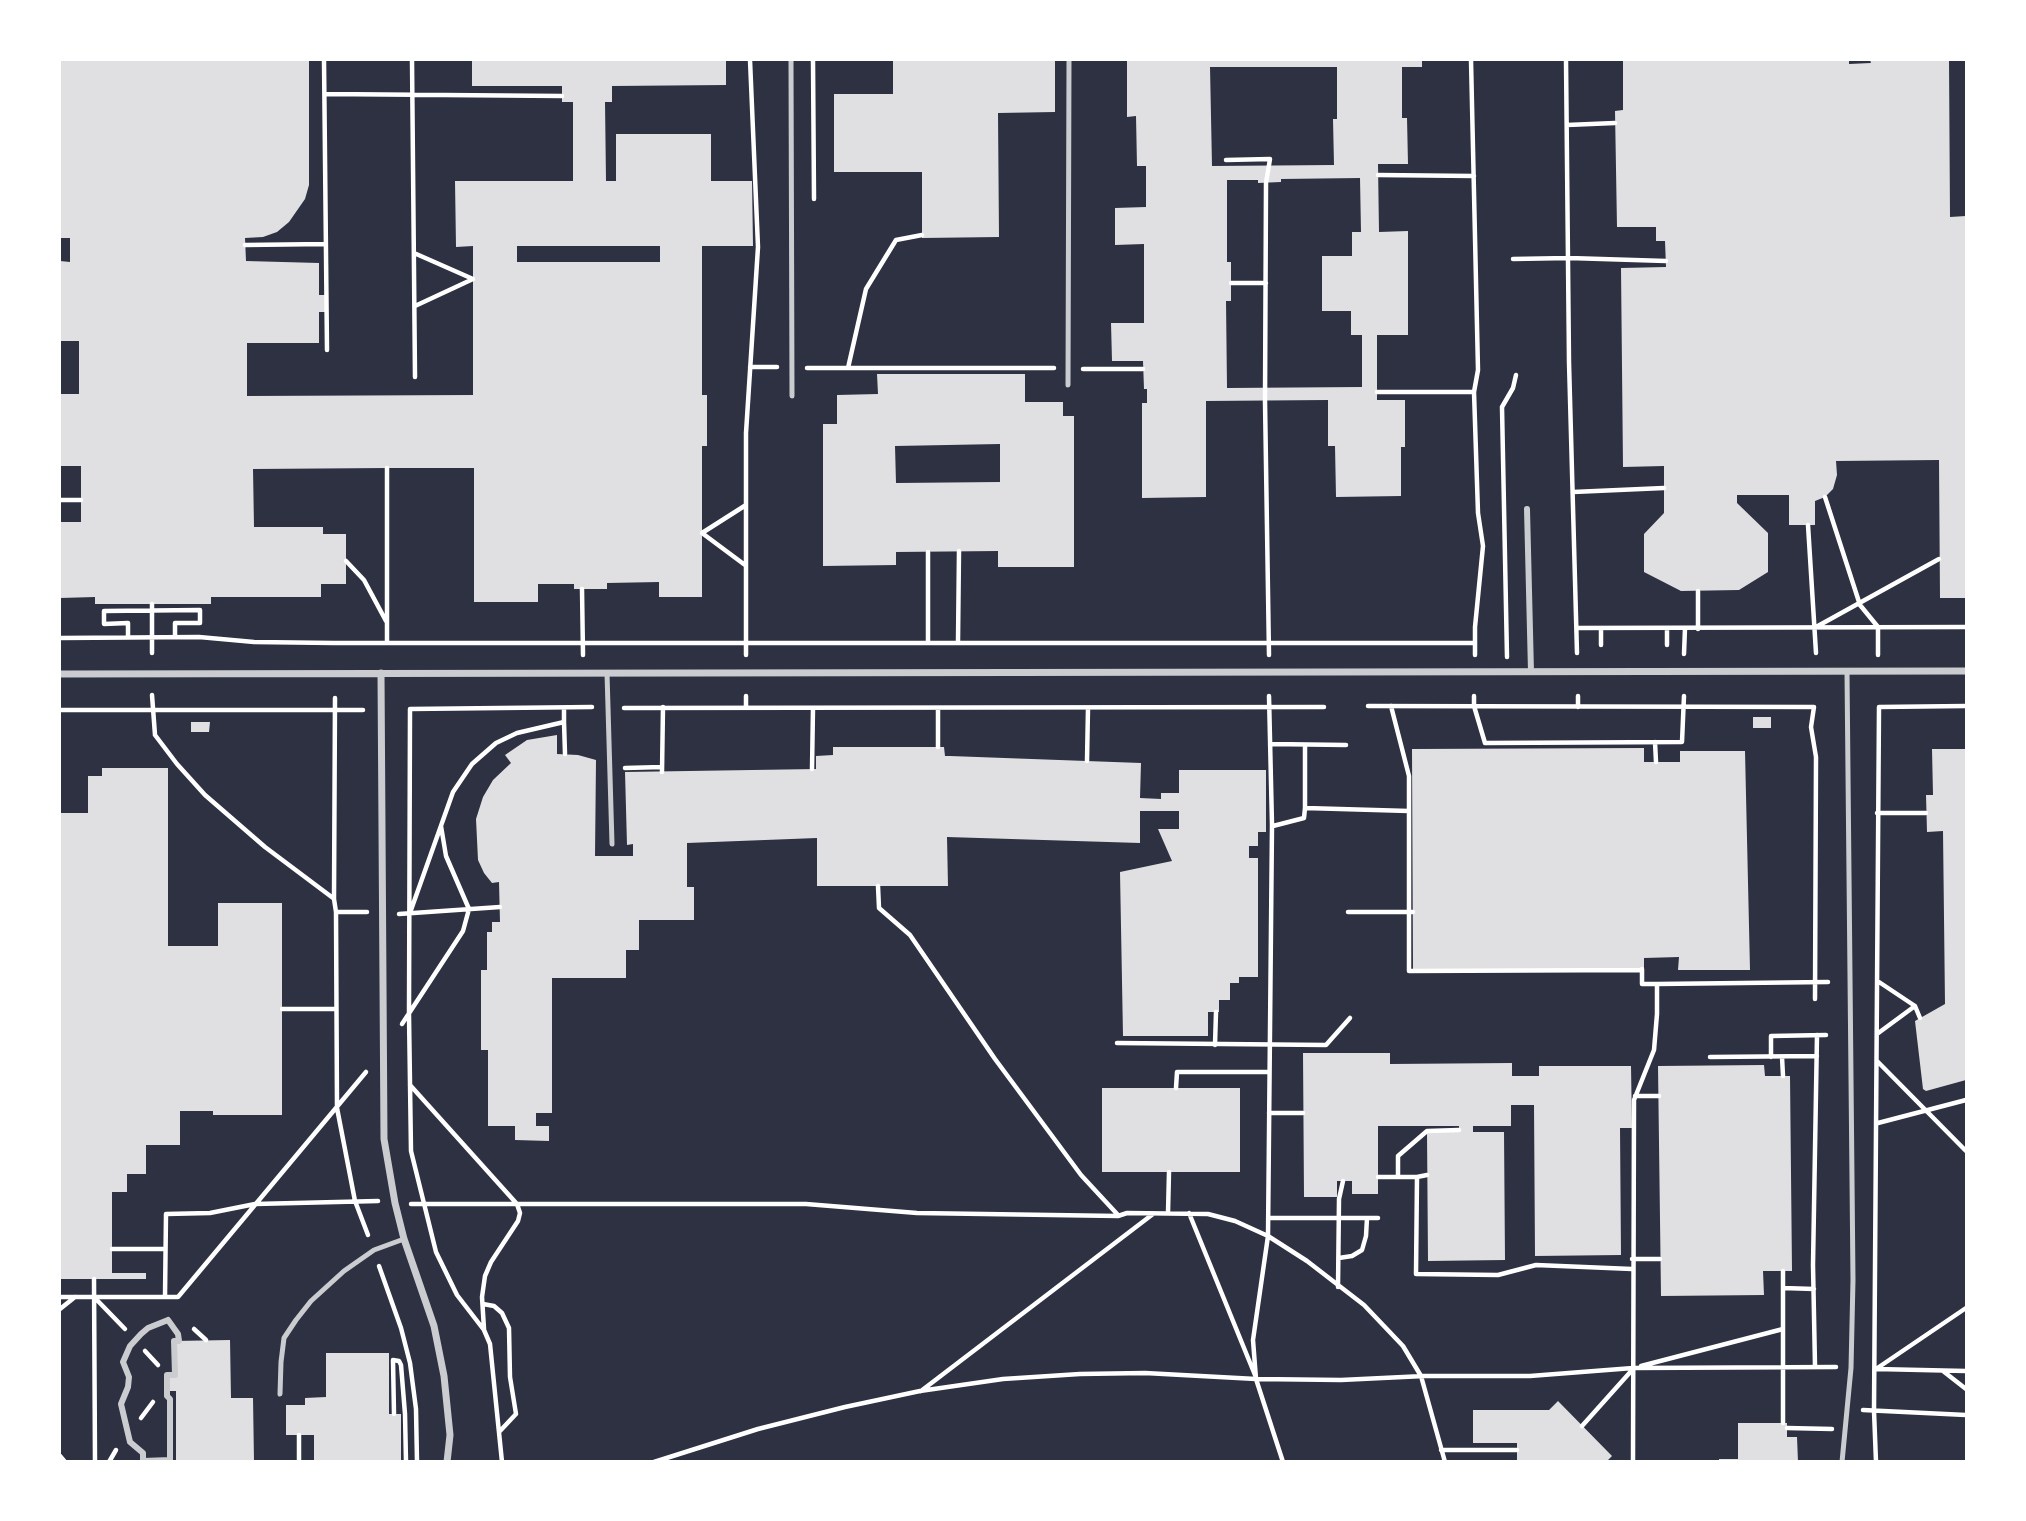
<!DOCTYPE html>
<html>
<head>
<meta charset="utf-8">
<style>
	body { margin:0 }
	#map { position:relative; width:2026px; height:1521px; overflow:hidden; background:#2d3142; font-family:Quicksand,sans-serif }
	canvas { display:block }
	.frame { position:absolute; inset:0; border:61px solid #fff; pointer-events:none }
</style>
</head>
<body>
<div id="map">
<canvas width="2026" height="1521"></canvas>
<div class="frame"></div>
</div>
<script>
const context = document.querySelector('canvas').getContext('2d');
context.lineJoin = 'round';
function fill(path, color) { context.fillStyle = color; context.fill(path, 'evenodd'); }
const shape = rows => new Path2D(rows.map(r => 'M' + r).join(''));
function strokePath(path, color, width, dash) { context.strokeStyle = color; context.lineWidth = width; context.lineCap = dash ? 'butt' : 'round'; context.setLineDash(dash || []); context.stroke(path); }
fill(shape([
	[60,60,309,60,309,185,305,199,289,222,277,232,263,237,245,238,246,261,319,263,319,295,326,295,326,312,319,312,319,343,247,343,247,396,473,395,473,246,456,247,455,181,573,181,573,102,562,102,562,86,472,86,472,60,726,60,726,85,612,86,612,102,605,102,606,181,616,181,616,134,711,134,711,181,752,181,753,246,702,246,702,395,707,395,707,446,702,446,702,597,659,597,659,582,607,583,607,589,574,589,574,584,538,584,538,602,474,602,474,468,387,468,253,469,254,527,323,527,323,534,346,534,346,584,321,584,321,597,211,597,211,604,95,604,95,597,60,598,60,522,81,522,81,466,60,466,60,394,79,394,79,341,60,341,60,261,70,262,70,238,60,238],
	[517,246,660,246,660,262,517,262],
	[893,60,1055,60,1055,112,998,113,999,237,922,238,922,172,834,172,834,94,893,94],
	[1127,60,1422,60,1422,67,1402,67,1402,118,1407,118,1408,164,1378,164,1379,232,1408,231,1408,335,1377,335,1377,400,1405,400,1405,447,1401,447,1401,496,1336,497,1335,446,1328,446,1328,400,1206,401,1206,497,1142,498,1142,403,1147,403,1147,389,1144,389,1143,361,1112,361,1111,323,1144,323,1144,244,1115,245,1115,208,1146,207,1146,166,1137,166,1136,116,1127,117],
	[1210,67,1337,67,1337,119,1333,119,1334,165,1212,166],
	[1360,178,1361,232,1352,232,1352,256,1322,256,1322,311,1351,311,1351,335,1362,335,1362,387,1227,388,1226,301,1231,301,1231,262,1227,262,1227,180,1258,180,1258,183,1281,182,1281,179],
	[1623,60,1849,60,1849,64,1871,63,1870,60,1949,60,1950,217,1966,216,1966,598,1940,598,1939,460,1836,461,1837,475,1833,489,1825,497,1815,501,1815,525,1789,525,1789,495,1737,495,1737,503,1768,533,1768,572,1739,590,1681,591,1644,572,1644,534,1664,513,1664,466,1623,467,1621,268,1666,267,1665,241,1656,241,1656,227,1617,227,1615,111,1623,110],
	[877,374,1025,374,1025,402,1063,402,1063,416,1074,416,1074,567,998,567,998,551,896,552,896,565,823,566,823,424,837,424,837,395,878,394],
	[1000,444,1000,482,896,483,895,446],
	[1753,717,1771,717,1771,728,1753,728],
	[191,722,210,722,209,732,191,732],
	[557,735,557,754,578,755,596,760,595,856,633,856,633,844,627,845,625,772,816,769,816,756,833,755,833,747,944,747,945,756,950,756,1141,763,1140,798,1161,799,1161,793,1179,793,1179,770,1266,770,1266,832,1258,832,1258,846,1249,846,1249,858,1258,858,1258,977,1239,977,1239,983,1230,983,1230,1000,1219,1000,1219,1012,1208,1012,1208,1036,1123,1036,1120,872,1172,861,1158,829,1179,829,1179,811,1140,811,1140,843,947,837,948,886,817,886,817,838,687,843,687,887,694,887,694,920,639,920,639,950,626,950,626,978,552,978,552,1113,536,1113,536,1126,549,1126,549,1141,515,1140,515,1126,488,1126,488,1050,481,1050,481,970,487,970,487,932,492,932,492,922,500,922,499,882,492,883,484,873,478,860,476,819,483,797,493,780,511,763,505,755,527,740],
	[1644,748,1644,762,1680,762,1680,751,1745,751,1750,970,1678,970,1679,957,1644,958,1644,969,1413,970,1412,749],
	[1932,749,1966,749,1966,1080,1926,1091,1923,1089,1915,1021,1945,1004,1943,831,1927,832,1926,795,1933,795],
	[102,768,168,768,168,946,218,946,218,903,282,903,282,1115,213,1115,213,1111,180,1111,180,1145,146,1145,146,1174,127,1174,127,1192,112,1192,112,1273,146,1273,146,1279,60,1279,60,813,88,813,88,776,102,776],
	[1303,1053,1390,1053,1390,1064,1512,1063,1512,1076,1539,1076,1539,1066,1631,1066,1632,1128,1620,1128,1621,1255,1535,1256,1534,1105,1511,1105,1511,1126,1473,1126,1473,1132,1504,1132,1505,1260,1428,1261,1427,1132,1459,1132,1459,1126,1378,1126,1378,1194,1352,1194,1352,1181,1337,1181,1337,1197,1304,1197],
	[1764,1065,1765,1076,1790,1076,1792,1271,1763,1271,1764,1295,1661,1296,1658,1066],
	[1102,1088,1240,1088,1240,1172,1102,1172],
	[230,1340,231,1398,253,1398,254,1462,176,1462,176,1391,167,1391,167,1375,175,1375,174,1341],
	[326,1353,389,1353,389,1414,401,1414,401,1462,314,1462,314,1435,286,1435,286,1405,305,1405,305,1398,326,1397],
	[1558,1401,1612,1456,1606,1462,1517,1462,1517,1443,1473,1443,1473,1410,1549,1410],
	[1738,1423,1787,1423,1787,1437,1797,1437,1798,1462,1719,1462,1719,1459,1738,1459]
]), '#e0e0e3');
strokePath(shape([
	[324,60,327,350],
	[412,60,415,377],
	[813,60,814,199],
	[1471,60,1478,370,1474,392,1478,513,1483,546,1475,627,1475,655],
	[1566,60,1569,362,1577,653],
	[325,94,562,96],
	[1567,125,1615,123],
	[1226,160,1270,159,1266,183,1265,401,1269,655],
	[1378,175,1474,176],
	[245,245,326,244],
	[414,253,473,279],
	[1513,259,1569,258,1666,261],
	[1231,283,1266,283],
	[415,306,473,279],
	[750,367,777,367],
	[807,368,1054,368],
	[848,368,866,289,896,240,922,235],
	[1083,369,1143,369],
	[1377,392,1474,392],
	[1573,492,1664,488],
	[1825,497,1860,605,1878,627,1878,655],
	[60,500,81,500],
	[1808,525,1816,653],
	[346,561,364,580,386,621],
	[745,565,702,533,746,505],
	[582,589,583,655],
	[1698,591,1698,629],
	[152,604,152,653],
	[1816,627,1939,559],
	[1577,628,1966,627],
	[1601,628,1601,645],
	[1667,628,1667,645],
	[128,637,128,623,104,624,104,611,200,610,200,623,175,623,175,637],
	[60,638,199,637,254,642,334,643,1475,643],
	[928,642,928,552],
	[958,642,959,551],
	[387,643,387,468],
	[1684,654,1685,628],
	[746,655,746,433,758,247,750,60],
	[1507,657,1502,407,1513,388,1516,375],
	[152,695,155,735,177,764,205,795,265,847,333,898],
	[746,696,746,708],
	[1269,696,1272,825,1268,1236,1253,1340,1256,1379,1283,1462],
	[1474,696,1474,706,1485,743,1682,742,1684,696],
	[1578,696,1578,707],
	[335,698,334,899,336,912,337,1108,355,1201,368,1235],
	[1368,706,1814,707,1811,727,1816,757,1815,999],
	[1391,706,1409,776,1409,912,1413,912],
	[624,708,1324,707],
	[938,708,938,747],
	[60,710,363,710],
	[564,722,565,754],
	[1655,742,1656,762],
	[1270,744,1346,745],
	[1087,761,1088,708],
	[625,768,662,767],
	[812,769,813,708],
	[662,772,663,707],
	[1305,808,1305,746],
	[1877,813,1926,813],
	[1273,826,1304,818,1305,808,1409,811],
	[878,886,879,908,910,935,995,1059,1081,1175,1118,1215],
	[411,910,453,792,472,764,496,743,517,733,564,722,564,708],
	[336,912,367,912],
	[1348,912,1409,912,1409,971,1641,970],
	[399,914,500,907],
	[1879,982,1915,1006,1920,1018],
	[1657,984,1828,982],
	[282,1009,335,1009],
	[402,1024,463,931,469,909,446,856,441,826],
	[1877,1034,1915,1006],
	[1117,1043,1326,1045,1350,1018],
	[1215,1045,1216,1012],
	[1710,1057,1817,1056],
	[1771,1057,1771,1036,1826,1035],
	[1782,1057,1783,1076],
	[1878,1062,1966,1151],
	[410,1085,517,1204,520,1213,518,1221,491,1262,485,1276,482,1297,484,1329],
	[1176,1088,1177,1072,1269,1072],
	[1635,1096,1659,1096],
	[1269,1113,1303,1113],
	[1878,1123,1966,1100],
	[1378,1177,1417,1177,1416,1274,1498,1275,1536,1265,1632,1269],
	[1398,1177,1398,1156,1427,1131,1459,1130],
	[1417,1177,1427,1175],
	[411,1204,806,1204,917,1213,1118,1216,1127,1213,1208,1214,1235,1221,1268,1236,1307,1261,1364,1305,1403,1346,1421,1376,1445,1462],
	[1168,1213,1169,1172],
	[1189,1213,1255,1375],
	[1269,1218,1378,1218],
	[112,1249,165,1249],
	[1339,1258,1352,1256,1362,1250,1366,1236,1367,1218],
	[1632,1259,1660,1259],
	[379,1266,401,1328,410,1363,416,1409,417,1462],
	[1783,1271,1783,1423],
	[94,1279,95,1462],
	[1338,1287,1339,1199,1343,1181],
	[1783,1288,1814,1289],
	[60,1297,165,1297,166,1214,210,1213,255,1204,378,1201],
	[94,1297,125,1329],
	[165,1297,178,1297,366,1072],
	[483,1304,494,1306,502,1313,509,1328,510,1377,516,1414,500,1431],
	[60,1309,75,1297],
	[194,1329,206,1340],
	[145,1351,158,1365],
	[1641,1366,1783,1329],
	[1815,1366,1813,1265,1817,1035],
	[1876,1369,1966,1308],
	[1876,1369,1966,1371],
	[1943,1371,1966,1389],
	[921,1391,1153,1214],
	[1863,1410,1966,1415],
	[394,1414,393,1360,399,1361,401,1365,405,1414,406,1462],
	[141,1418,153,1402],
	[1582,1426,1633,1369],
	[1787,1428,1832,1429],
	[299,1435,299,1462],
	[1441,1450,1517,1450],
	[60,1456,65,1462],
	[109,1462,116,1450],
	[502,1462,490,1344,484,1330,457,1295,436,1252,411,1151,409,1015,410,709,592,707],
	[654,1462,758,1429,845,1407,920,1391,1003,1379,1080,1374,1145,1373,1256,1379,1341,1380,1424,1376,1530,1376,1633,1368,1836,1367],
	[1633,1462,1634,1100,1654,1050,1657,1014,1657,984,1642,984,1642,969],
	[1876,1462,1874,1411,1879,707,1966,706]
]), '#fff', 4.5);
strokePath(shape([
	[791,60,792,396],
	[1068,385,1069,60],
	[607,673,612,844],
	[280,1394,281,1362,284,1338,296,1320,311,1301,344,1271,374,1250,404,1239],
	[1842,1462,1851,1368,1853,1280,1847,672]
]), '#caccd0', 5);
strokePath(shape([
	[1527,509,1531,672],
	[168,1320,178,1334,179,1341,174,1341,175,1375,167,1375,167,1396,170,1399,170,1460,143,1461,143,1453,130,1442,121,1404,128,1387,129,1377,123,1362,130,1346,141,1334,148,1328,168,1320]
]), '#caccd0', 6);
strokePath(shape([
	[381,673,384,1139,395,1203,404,1239,434,1326,444,1376,450,1435,447,1462],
	[60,674,1966,671]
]), '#caccd0', 7);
</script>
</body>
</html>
